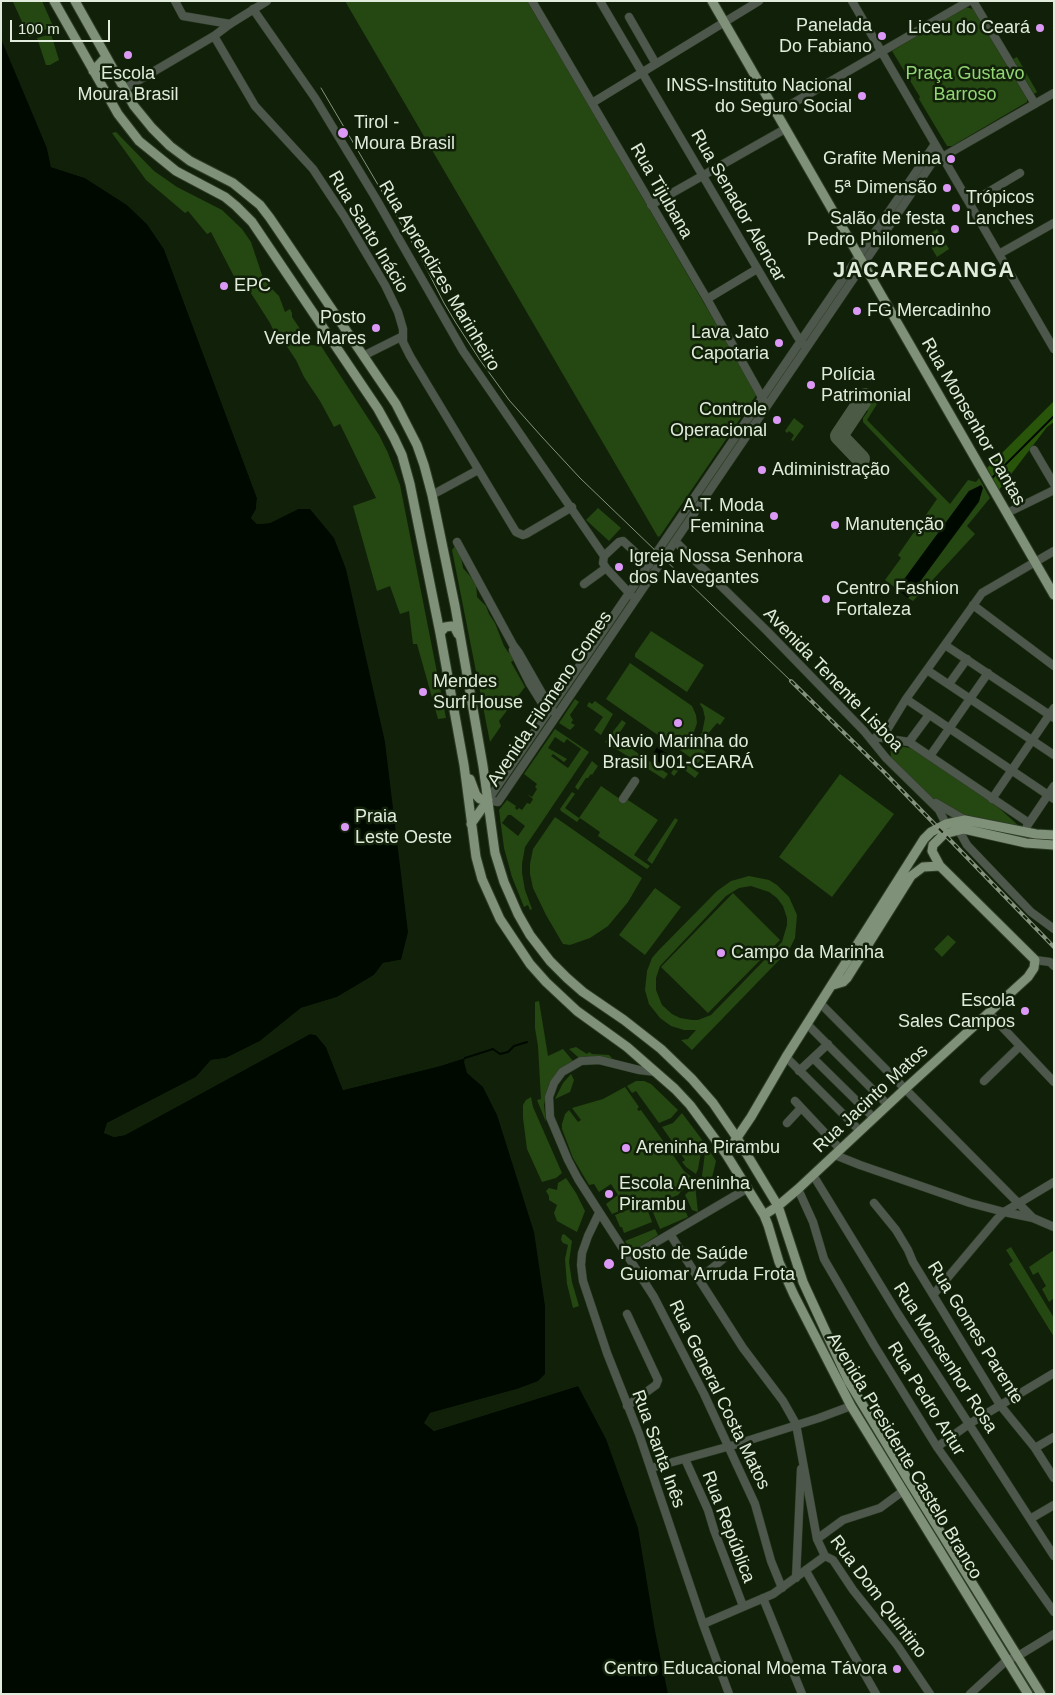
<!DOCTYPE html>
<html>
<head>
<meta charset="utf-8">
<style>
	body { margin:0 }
	#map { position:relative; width:1055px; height:1695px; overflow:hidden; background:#112109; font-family:Arial,sans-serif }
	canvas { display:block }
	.frame { position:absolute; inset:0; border:2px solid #e1ecdc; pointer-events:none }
	.scale { position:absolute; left:10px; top:20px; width:100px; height:22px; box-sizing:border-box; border:2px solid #e1ecdc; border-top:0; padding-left:6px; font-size:15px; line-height:18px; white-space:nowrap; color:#e1ecdc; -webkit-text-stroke:4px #112109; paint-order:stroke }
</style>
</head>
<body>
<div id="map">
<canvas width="1055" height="1695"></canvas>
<div class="frame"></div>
<div class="scale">100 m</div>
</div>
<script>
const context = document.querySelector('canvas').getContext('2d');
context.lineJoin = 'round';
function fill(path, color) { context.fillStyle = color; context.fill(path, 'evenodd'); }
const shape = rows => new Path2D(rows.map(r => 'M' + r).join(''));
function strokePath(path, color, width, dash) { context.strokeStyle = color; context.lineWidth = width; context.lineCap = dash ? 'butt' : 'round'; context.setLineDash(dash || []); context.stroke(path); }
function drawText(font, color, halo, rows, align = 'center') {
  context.font = font + ' Arial,sans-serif'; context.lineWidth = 5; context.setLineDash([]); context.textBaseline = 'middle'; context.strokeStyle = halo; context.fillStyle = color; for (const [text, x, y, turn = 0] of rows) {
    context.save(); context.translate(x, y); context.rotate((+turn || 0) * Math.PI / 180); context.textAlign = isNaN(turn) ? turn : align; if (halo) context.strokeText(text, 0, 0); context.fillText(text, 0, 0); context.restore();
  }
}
fill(shape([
	[14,1,42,1,53,26,29,37,13,2],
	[345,1,527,1,578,87,757,394,660,536,658,537],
	[965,7,973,9,1027,99,1027,102,952,146,947,146,919,99,920,97,892,51],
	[51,34,59,60,50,65,46,65,37,38],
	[1017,57,1037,92,1034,94,1013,59],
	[116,132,154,171,177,187,222,210,242,229,251,242,262,275,269,286,279,296,285,312,290,309,292,313,292,317,311,345,321,346,379,435,388,453,400,485,446,718,438,719,417,644,413,644,409,611,400,614,390,586,377,591,353,506,376,498,340,424,334,427,320,401,304,377,296,360,286,345,277,338,270,323,247,287,243,284,238,284,211,232,207,234,188,211,185,213,146,180,112,133],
	[937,229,949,249,937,257,925,237],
	[867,398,877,404,867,420,950,504,968,480,976,482,979,478,990,498,967,526,975,534,913,601,908,598,979,502,981,491,969,491,897,589,885,580,901,558,898,555,937,499,863,422,863,418,868,411,862,406],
	[794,418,804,426,793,441,791,440,794,435,789,431,787,433,785,431],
	[598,508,621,528,609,541,586,520],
	[455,546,461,557,463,568,476,583,477,597,486,606,489,614,495,623,504,646,508,652,512,655,514,660,511,662,525,687,499,721,501,726,490,742,452,550],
	[651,631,704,665,687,692,635,657,635,654],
	[630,663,692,706,696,715,697,723,694,732,690,737,684,741,675,742,665,740,606,699],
	[575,699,579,702,570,715,573,720,571,723,575,725,570,730,559,723],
	[595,701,613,714,601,735,594,730,603,717,587,706,589,702,592,704],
	[701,703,725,718,720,725,717,723,706,736,707,738,702,745,704,746,702,749,707,753,698,763,680,750,693,744,702,733,705,718,703,709,700,704],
	[622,720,626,723,616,738,668,774,664,779,605,742],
	[555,729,589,752,525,847,522,864,522,873,525,890,532,909,530,910,528,905,524,907,512,877,504,848,499,810,507,800,516,806,515,808,517,810,519,808,522,810,527,803,530,804,532,801,533,799,527,794,532,797,537,789,535,787,537,784,524,774],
	[555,737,564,743,567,739,581,749,568,768,551,756,553,754,564,762,567,759,548,748],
	[508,815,511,815,525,826,518,836,502,823],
	[890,744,914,749,998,807,1021,828,959,814,942,806,915,783,891,757],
	[680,760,699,773,695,778,681,767,674,776,671,773],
	[592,761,598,766,592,775,591,774,588,778,586,778,578,790,575,787],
	[840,774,894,814,832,897,779,857],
	[601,786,620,799,621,798,626,801,628,800,658,820,634,855,650,866,647,869,598,836,600,832,580,818,577,822,561,811,560,809,572,792,575,794,565,808,579,818],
	[555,817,642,878,628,902,608,926,590,938,570,945,563,944,546,915,533,888,530,874,530,864,533,849],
	[675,818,678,820,652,864,647,860],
	[749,876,769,880,777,885,789,897,797,915,795,938,790,948,784,955,692,1050,681,1040,688,1039,696,1030,684,1030,671,1026,660,1018,649,1004,645,990,647,971,652,958,658,951,717,891,731,881],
	[751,886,769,892,777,898,783,906,787,918,787,925,782,942,711,1015,698,1020,692,1020,680,1018,672,1014,662,1005,656,990,656,978,660,966,726,896,739,888],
	[655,888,681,907,645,955,619,935],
	[733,893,780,940,708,1013,661,967],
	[948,935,956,942,942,957,934,949],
	[539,1001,548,1056,563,1049,573,1061,561,1068,549,1084,544,1105,546,1122,537,1100,541,1099,538,1046,535,1028,535,1002],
	[576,1047,587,1054,589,1052,592,1054,609,1055,613,1059,587,1056,579,1058,569,1049],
	[571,1074,574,1080,570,1092,555,1099,563,1083],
	[636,1081,644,1081,651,1084,678,1110,671,1118,659,1123,636,1091,632,1093,627,1086],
	[625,1087,639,1107,637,1109,639,1111,641,1110,666,1145,664,1147,666,1149,668,1148,684,1171,693,1178,678,1195,656,1204,646,1200,612,1214,606,1204,618,1195,611,1184,599,1192,594,1184,589,1185,573,1158,562,1129,562,1124,565,1114,569,1110,578,1122,581,1120,572,1108,603,1099],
	[531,1097,533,1107,562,1173,556,1178,542,1182,527,1149,523,1118,523,1105,526,1100],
	[682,1113,703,1141,698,1169,696,1174,686,1167,682,1162,685,1160,662,1127,673,1123],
	[706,1145,716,1161,710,1186,702,1176],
	[566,1178,576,1193,585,1211,577,1232,557,1221,554,1213,557,1205,549,1200,549,1196,546,1191,549,1188,557,1190,558,1183],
	[695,1185,698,1212,692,1210,685,1195],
	[680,1198,688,1217,660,1229,652,1210],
	[645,1203,652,1222,624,1233,622,1227,620,1227,615,1215],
	[655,1229,658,1235,636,1249,630,1249,625,1241],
	[564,1234,572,1241,569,1262,572,1282,579,1306,573,1308,567,1284,565,1259,568,1245,563,1243,561,1240,562,1235],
	[1011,1247,1054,1318,1054,1337,1009,1264,1013,1261,1006,1250],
	[1054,1250,1054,1298,1049,1302,1042,1289,1046,1286,1038,1272,1033,1275,1029,1267]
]), '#254712');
fill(shape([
	[1054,401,1054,422,1047,427,999,490,987,468]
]), '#285509');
fill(shape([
	[1,39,47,148,51,167,85,178,127,205,147,224,164,249,257,498,256,509,251,518,257,524,270,523,298,509,310,509,334,538,346,569,385,742,408,932,401,960,383,963,374,975,337,997,301,1008,260,1041,226,1058,211,1060,196,1077,107,1123,104,1133,114,1137,125,1135,310,1034,316,1035,326,1047,343,1090,440,1066,465,1058,464,1062,467,1073,483,1087,497,1115,534,1232,545,1306,545,1374,538,1381,517,1389,430,1413,425,1423,434,1431,578,1386,606,1439,638,1528,655,1631,668,1694,1,1694],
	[981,485,983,488,979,501,908,598,897,589,969,491],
	[657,747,678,761,671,770,651,757]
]), '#000900');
fill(shape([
	[1,37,4,38,49,147,53,165,86,176,128,203,149,222,167,248,259,498,258,509,254,517,258,522,269,520,297,506,310,506,310,509,298,509,270,523,257,524,251,518,256,509,257,498,164,249,147,224,127,205,85,178,51,167,47,148],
	[404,959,402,962,399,964,385,966,375,977,338,999,302,1010,261,1043,227,1060,212,1062,198,1079,109,1125,107,1131,114,1134,124,1132,309,1032,318,1033,328,1045,344,1087,439,1063,465,1055,468,1057,440,1066,343,1090,326,1047,316,1035,310,1034,125,1135,114,1137,104,1133,107,1123,196,1077,211,1060,226,1058,260,1041,301,1008,337,997,374,975,383,963],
	[543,1380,539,1384,518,1391,432,1415,428,1422,435,1428,577,1384,578,1386,434,1431,424,1423,430,1413,517,1389]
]), '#112109');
strokePath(shape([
	[992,478,1054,416],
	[465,1058,493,1049,500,1054,508,1052,514,1046,527,1042]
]), '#000900', 2);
strokePath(shape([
	[861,459,839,436,865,397]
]), '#4a5a44', 18);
const minor = shape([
	[175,1,183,16,230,24],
	[532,1,707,299,763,399],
	[600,1,797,336,803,344],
	[852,1,1054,349],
	[973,1,1035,104],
	[253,9,315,98,375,197,463,351,604,556],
	[629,17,656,64],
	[214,36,255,106,313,169,344,216,385,285,398,312,403,329,403,342,410,356,516,532,523,535,526,534,572,507],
	[124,89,214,36,230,24,267,1],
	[592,103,759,1],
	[776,113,969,1],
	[935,144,488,800,498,802,932,163,1054,93],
	[970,203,1020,173],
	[651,205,785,129],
	[999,254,1054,223],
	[707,299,757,269],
	[363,356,403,336],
	[1034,450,1054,484],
	[432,495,478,470],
	[1007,513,1054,490],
	[675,541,767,631,864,731,886,758,939,810,946,824],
	[457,542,513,645,519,653,551,709,554,712],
	[584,584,606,568],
	[631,595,606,568,603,563,604,556,619,542,623,541,649,565],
	[973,605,1054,666],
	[945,645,1054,718],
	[513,650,530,684,543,705],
	[927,670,1054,755],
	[949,684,967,659],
	[906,699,1054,799],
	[876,737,909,742,1029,823],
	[878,738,887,730,906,699,982,593,1054,551],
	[909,742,929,715],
	[930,756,988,673],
	[623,799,635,781],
	[992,799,1054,708],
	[936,803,965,820],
	[1027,826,1054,786],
	[958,829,967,845,1031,912,1054,929],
	[1035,960,1050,962,1054,966],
	[820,1003,1033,1218],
	[989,1013,1054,1082],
	[807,1024,888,1105],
	[786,1057,860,1131],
	[813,1058,874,1118],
	[799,1071,828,1044],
	[656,1072,639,1070,599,1060,581,1061,562,1072,554,1083,549,1097,550,1117,568,1160,578,1179,654,1297,704,1394,755,1504,771,1561,782,1588],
	[984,1081,1020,1046],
	[795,1101,840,1149],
	[787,1123,801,1108],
	[835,1155,860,1165,970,1203,1004,1212,1033,1218,1054,1227],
	[813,1175,898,1314,1054,1556],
	[798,1189,813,1222,824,1259,874,1345,937,1447,1054,1612],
	[874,1203,896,1230,908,1250,913,1262,1000,1405,1035,1448,1054,1478],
	[599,1213,588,1236,582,1253,581,1265,583,1281,607,1353,639,1434,703,1624,729,1694],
	[670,1234,743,1348,783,1401,796,1424,817,1539,825,1556,833,1560,853,1590,897,1645,930,1694],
	[629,1258,748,1188],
	[700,1278,733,1251],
	[933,1295,997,1219,1004,1212,1054,1182],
	[627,1406,656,1385,658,1380,627,1314],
	[937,1447,969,1424,1054,1373],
	[1035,1448,1054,1437],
	[685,1459,708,1510,714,1530,743,1606],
	[651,1468,734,1445,819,1418,851,1406],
	[1030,1519,1054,1505],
	[817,1539,843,1520,880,1508,903,1491],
	[806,1571,876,1694],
	[796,1578,801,1469],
	[763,1598,802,1694],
	[703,1624,773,1594,825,1556],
	[970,1694,1007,1660,1018,1656,1054,1634]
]);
const major = shape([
	[54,1,118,114,139,141,176,171,225,197,236,206,252,222,378,409,394,438,402,455,410,484,440,633,464,765,476,857,482,879,500,919,530,964,546,982,577,1011,627,1047,675,1089,690,1105,726,1154,764,1215,768,1225,779,1262,794,1295,851,1406,1028,1694],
	[75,1,134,106,152,128,170,146,190,161,233,183,260,205,270,218,396,404,417,445,424,465,432,495,455,606,483,766,495,853,504,882,518,914,530,935,550,961,567,978,583,992,624,1020,661,1049,692,1079,713,1103,737,1138,778,1206,803,1282,849,1382,907,1478,1041,1694],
	[712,1,1054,595],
	[93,71,106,57],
	[440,633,445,627,452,626,455,628,458,634],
	[470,779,476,795,480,799,488,800],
	[471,824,488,800],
	[833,985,843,982,847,978,911,876,923,867,940,866],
	[726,1154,751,1117,786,1057,924,839,931,832,946,824,965,820,1036,834,1054,835],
	[764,1215,778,1206,798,1189,906,1088,1028,977,1034,968,1035,960,940,866,932,851,933,845,944,834,964,829,1026,843,1054,845]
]);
strokePath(minor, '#2e3d27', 9);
strokePath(major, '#2e3d27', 11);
strokePath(minor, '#4e574b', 8);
strokePath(major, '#809179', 9);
strokePath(shape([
	[321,88,420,256,444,303,456,323,480,360,509,400,542,437,580,478,791,681]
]), '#84927e', 1);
const rail = shape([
	[791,681,884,772,1054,947]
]);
strokePath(rail, '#84927e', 4);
strokePath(rail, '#112109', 2, [5.5]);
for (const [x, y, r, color] of [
	[1040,28,5,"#db99f5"],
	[882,36,5,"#db99f5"],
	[128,55,5,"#db99f5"],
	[862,96,5,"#db99f5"],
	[343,133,6,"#db99f5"],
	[951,159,5,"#db99f5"],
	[947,188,5,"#db99f5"],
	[956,208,5,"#db99f5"],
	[955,229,5,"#db99f5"],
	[224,286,5,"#db99f5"],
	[857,311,5,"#db99f5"],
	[376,328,5,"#db99f5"],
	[779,343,5,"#db99f5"],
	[811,385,5,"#db99f5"],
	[777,420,5,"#db99f5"],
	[762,470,5,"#db99f5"],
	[774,516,5,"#db99f5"],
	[835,525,5,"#db99f5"],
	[619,567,5,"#db99f5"],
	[826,599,5,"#db99f5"],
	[423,692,5,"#db99f5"],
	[678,723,5,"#db99f5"],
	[345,827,5,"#db99f5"],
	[721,953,5,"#db99f5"],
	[1025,1011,5,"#db99f5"],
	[626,1148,5,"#db99f5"],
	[609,1194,5,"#db99f5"],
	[609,1264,6,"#db99f5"],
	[897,1669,5,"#db99f5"]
]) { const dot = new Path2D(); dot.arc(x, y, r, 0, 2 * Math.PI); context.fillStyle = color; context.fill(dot); strokePath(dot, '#112109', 2); }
drawText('18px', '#e1ecdc', '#112109', [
	["Panelada",872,26,"right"],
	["Do Fabiano",872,47,"right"],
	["Liceu do Ceará",1030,28,"right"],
	["Escola",128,74,"center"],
	["Moura Brasil",128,95,"center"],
	["INSS-Instituto Nacional",852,86,"right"],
	["do Seguro Social",852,107,"right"],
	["Tirol -",354,123],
	["Moura Brasil",354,144],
	["Grafite Menina",941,159,"right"],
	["5ª Dimensão",937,188,"right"],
	["Trópicos",966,198],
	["Lanches",966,219],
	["Salão de festa",945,219,"right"],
	["Pedro Philomeno",945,240,"right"],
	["EPC",234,286],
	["FG Mercadinho",867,311],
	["Posto",366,318,"right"],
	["Verde Mares",366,339,"right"],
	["Lava Jato",769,333,"right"],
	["Capotaria",769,354,"right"],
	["Polícia",821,375],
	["Patrimonial",821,396],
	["Controle",767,410,"right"],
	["Operacional",767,431,"right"],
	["Adiministração",772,470],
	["A.T. Moda",764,506,"right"],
	["Feminina",764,527,"right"],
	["Manutenção",845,525],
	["Igreja Nossa Senhora",629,557],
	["dos Navegantes",629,578],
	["Centro Fashion",836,589],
	["Fortaleza",836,610],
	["Mendes",433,682],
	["Surf House",433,703],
	["Navio Marinha do",678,742,"center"],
	["Brasil U01-CEARÁ",678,763,"center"],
	["Praia",355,817],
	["Leste Oeste",355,838],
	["Campo da Marinha",731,953],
	["Escola",1015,1001,"right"],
	["Sales Campos",1015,1022,"right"],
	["Areninha Pirambu",636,1148],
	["Escola Areninha",619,1184],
	["Pirambu",619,1205],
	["Posto de Saúde",620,1254],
	["Guiomar Arruda Frota",620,1275],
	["Centro Educacional Moema Távora",887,1669,"right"]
], 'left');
drawText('18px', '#94d575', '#112109', [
	["Praça Gustavo",965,74],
	["Barroso",965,95]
]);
drawText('18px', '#e1ecdc', '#112109', [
	["Rua Tijubana",661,191,60],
	["Rua Senador Alencar",738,206,60],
	["Rua Santo Inácio",368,232,59],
	["Rua Aprendizes Marinheiro",439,276,59],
	["Rua Monsenhor Dantas",973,422,60],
	["Avenida Tenente Lisboa",833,680,46],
	["Avenida Filomeno Gomes",550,699,-56],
	["Rua Jacinto Matos",871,1099,-43],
	["Rua Gomes Parente",975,1333,58],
	["Rua Monsenhor Rosa",945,1358,57],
	["Rua General Costa Matos",719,1395,64],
	["Rua Pedro Artur",926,1399,58],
	["Rua Santa Inês",658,1449,70],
	["Avenida Presidente Castelo Branco",904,1456,59],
	["Rua República",728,1527,69],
	["Rua Dom Quintino",878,1597,53]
]);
context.letterSpacing = '1px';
drawText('bold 22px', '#e1ecdc', '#112109', [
	["JACARECANGA",924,271]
]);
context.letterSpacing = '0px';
</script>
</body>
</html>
